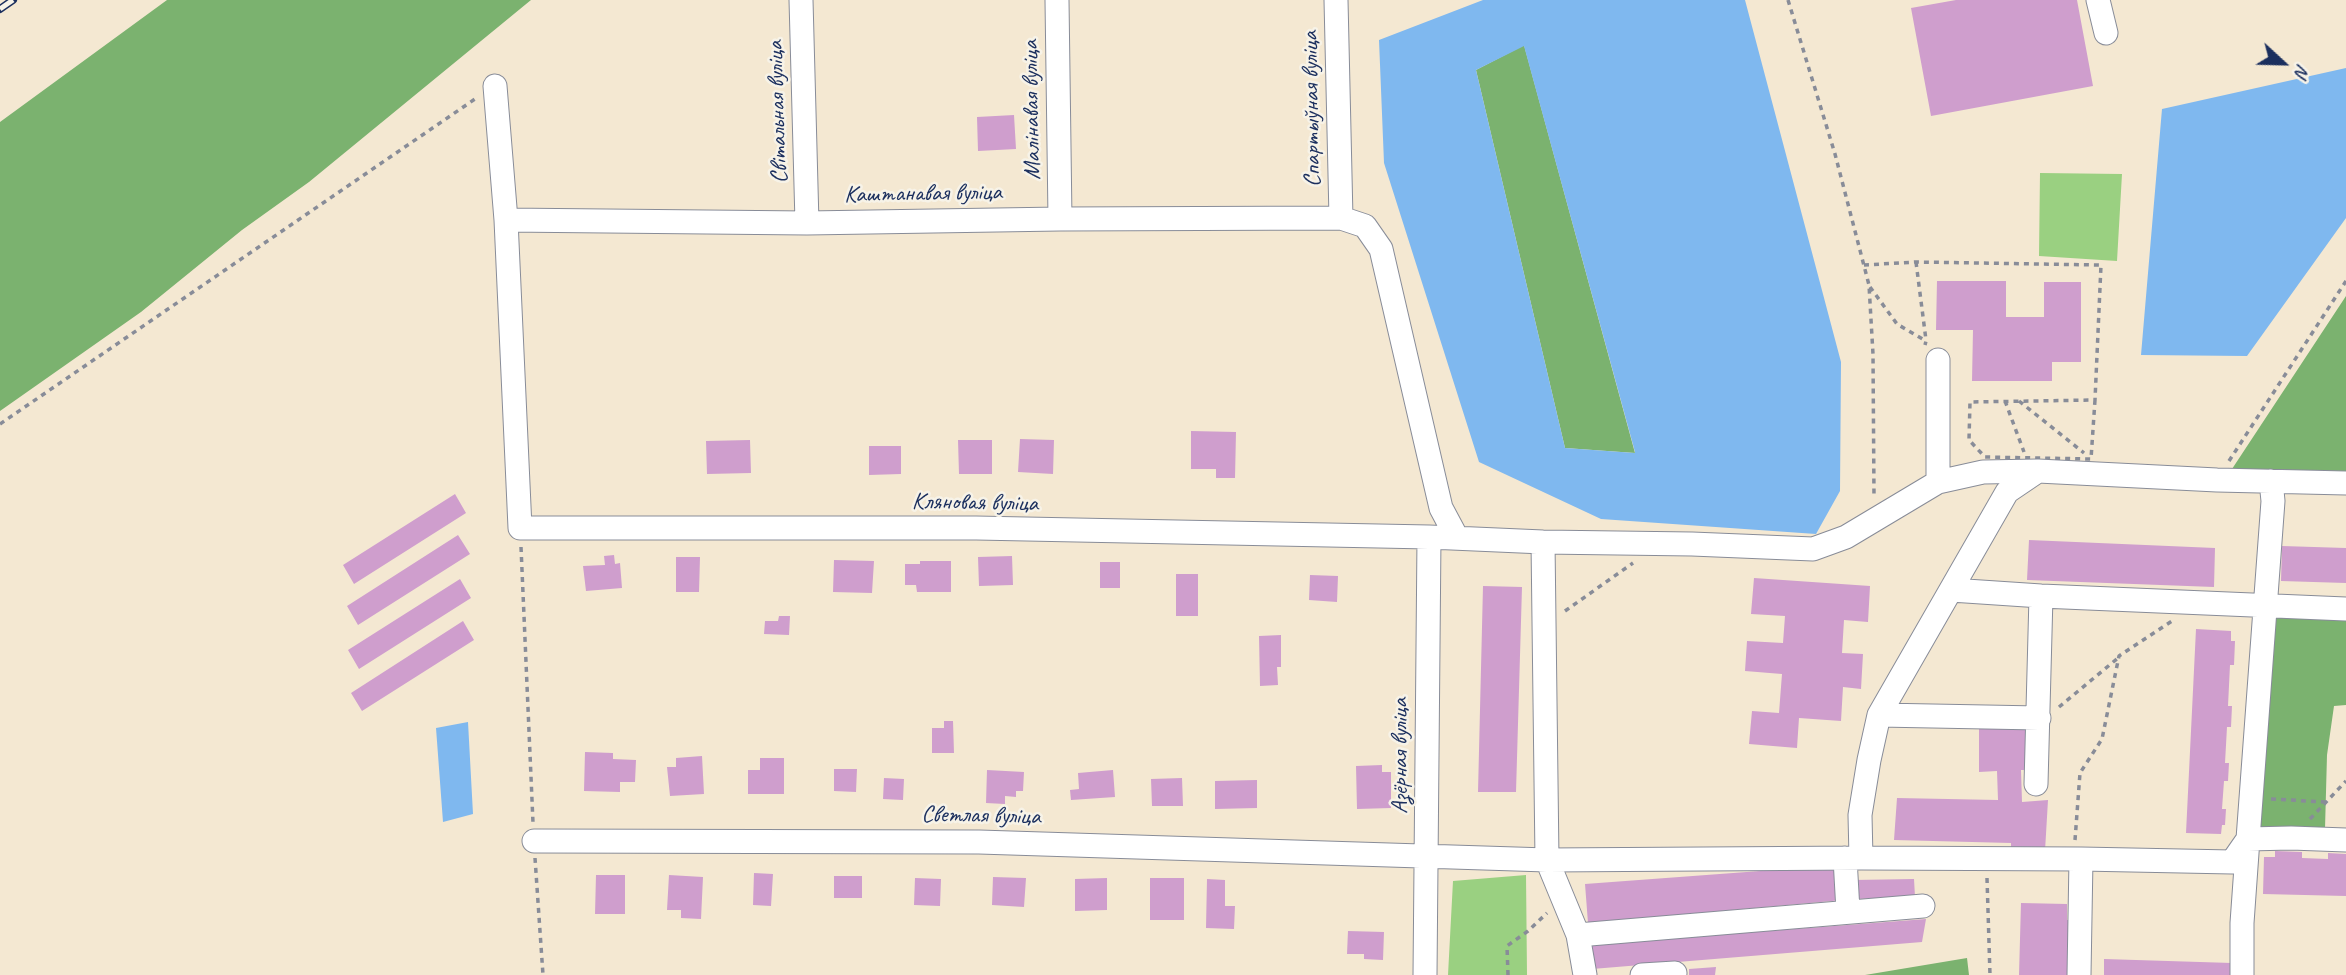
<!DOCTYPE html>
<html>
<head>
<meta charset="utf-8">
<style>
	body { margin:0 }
	#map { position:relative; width:2346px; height:975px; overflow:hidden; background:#f4e8d2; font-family:Caveat,sans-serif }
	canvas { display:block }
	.north { position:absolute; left:2248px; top:28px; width:70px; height:70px; -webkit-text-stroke:5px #f7f3e8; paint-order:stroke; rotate:112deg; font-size:19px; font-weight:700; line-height:28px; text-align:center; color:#1b2f5e }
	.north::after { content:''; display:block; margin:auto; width:24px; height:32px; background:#1b2f5e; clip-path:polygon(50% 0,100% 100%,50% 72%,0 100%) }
</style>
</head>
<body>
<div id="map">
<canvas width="2346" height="975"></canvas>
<div class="north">N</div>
</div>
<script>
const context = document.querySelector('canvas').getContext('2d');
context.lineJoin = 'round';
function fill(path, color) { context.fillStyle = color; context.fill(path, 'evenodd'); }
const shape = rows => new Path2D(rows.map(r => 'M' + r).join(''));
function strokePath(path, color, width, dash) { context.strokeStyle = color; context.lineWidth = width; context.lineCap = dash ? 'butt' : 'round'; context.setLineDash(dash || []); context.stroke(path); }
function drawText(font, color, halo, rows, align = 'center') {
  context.font = font + ' Caveat,sans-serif'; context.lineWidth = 5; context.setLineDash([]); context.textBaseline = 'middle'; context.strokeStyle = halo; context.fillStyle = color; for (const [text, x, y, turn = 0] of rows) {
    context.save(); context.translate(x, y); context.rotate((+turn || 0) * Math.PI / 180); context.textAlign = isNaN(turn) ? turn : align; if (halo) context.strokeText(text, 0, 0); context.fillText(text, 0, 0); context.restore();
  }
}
fill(shape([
	[2040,173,2122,174,2117,261,2039,256],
	[1526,875,1527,975,1448,975,1453,881]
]), '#9ad081');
fill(shape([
	[167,0,531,0,309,182,242,230,141,312,0,411,0,122],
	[1524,45,1635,453,1565,448,1476,70],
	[2346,296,2346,471,2231,469,2232,469],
	[2272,614,2346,617,2346,705,2334,706,2327,755,2325,829,2254,828],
	[1967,958,1969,975,1865,975]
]), '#7bb26f');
fill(shape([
	[1483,0,1745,0,1841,362,1840,491,1816,534,1601,519,1479,462,1384,163,1379,40],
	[1524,46,1635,452,1635,453,1565,448,1476,70],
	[2346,68,2346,218,2247,356,2141,355,2162,109],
	[468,722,473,814,443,822,436,728]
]), '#7fb8ef');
fill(shape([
	[1956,0,2077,0,2093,86,1931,116,1911,8],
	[1014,115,1016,149,978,151,977,117],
	[1937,281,2006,281,2006,317,2044,317,2044,282,2081,282,2081,362,2052,362,2052,381,1972,381,1973,330,1936,330],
	[1191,431,1236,432,1235,478,1216,478,1216,469,1191,469],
	[1020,439,1054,440,1053,474,1018,472],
	[750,440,751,473,707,474,706,441],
	[958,440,992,440,992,474,959,474],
	[869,446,901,446,901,474,869,475],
	[455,494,466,513,354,584,343,565],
	[458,535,470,554,358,625,347,606],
	[2029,540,2215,548,2214,587,2027,580],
	[2282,546,2346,548,2346,583,2281,581],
	[614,555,615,564,620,563,622,588,586,591,583,566,605,565,604,556],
	[1012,556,1013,585,979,586,978,557],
	[676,557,700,557,699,592,676,592],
	[834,560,874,561,872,593,833,592],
	[920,561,951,561,951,592,917,592,916,585,905,585,905,564,920,564],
	[1100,562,1120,562,1120,588,1100,588],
	[1176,574,1198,574,1198,616,1176,616],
	[1310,575,1338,576,1337,602,1309,600],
	[1754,578,1870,586,1868,622,1844,620,1842,653,1863,654,1861,689,1843,687,1841,721,1799,718,1797,748,1749,744,1752,711,1779,713,1782,674,1745,671,1747,641,1783,643,1785,616,1751,614],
	[460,579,471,598,359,669,348,650],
	[1483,586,1522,587,1516,792,1478,792],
	[779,616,790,616,789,635,764,634,765,621,778,621],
	[463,621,474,640,362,711,351,693],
	[2196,629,2231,631,2231,641,2235,641,2234,665,2230,665,2228,706,2232,706,2231,727,2227,727,2225,763,2229,763,2228,781,2224,781,2222,809,2226,809,2225,825,2222,825,2221,834,2186,833],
	[1281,635,1281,667,1277,667,1278,685,1260,686,1259,636],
	[944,721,953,721,954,753,932,753,932,728,944,728],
	[1979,728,2030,728,2030,770,2021,770,2022,802,2048,800,2045,851,2011,853,2011,843,1894,840,1897,798,1998,800,1997,771,1979,772],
	[585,752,613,753,613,759,636,760,635,782,620,782,620,792,584,791],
	[702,756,704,794,670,796,667,767,676,767,676,758],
	[760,758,784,758,784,794,748,794,748,770,760,770],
	[1382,765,1382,772,1391,772,1391,808,1357,809,1356,766],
	[834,769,857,769,856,792,834,791],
	[987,770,1024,772,1023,791,1016,791,1016,797,1005,796,1005,804,986,803],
	[1113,770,1115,797,1071,800,1070,790,1079,789,1078,773],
	[884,778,904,779,903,800,883,799],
	[1182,778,1183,806,1152,806,1151,779],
	[1257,780,1257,808,1215,809,1215,781],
	[2275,851,2302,852,2302,858,2328,859,2328,853,2346,854,2346,896,2263,894,2264,857,2275,857],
	[1841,865,1843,900,1588,923,1585,884],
	[754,873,773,874,771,906,753,905],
	[596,875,625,875,625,914,595,914],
	[669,875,703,877,701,919,681,918,681,910,667,910],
	[834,876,862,876,862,898,834,898],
	[993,877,1026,878,1024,907,992,905],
	[915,878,941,879,940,906,914,905],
	[1107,878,1107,910,1075,911,1075,879],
	[1150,878,1184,878,1184,920,1150,920],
	[1207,879,1225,880,1225,906,1235,906,1234,929,1206,928],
	[1914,879,1915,897,1856,899,1853,880],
	[2021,903,2067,904,2067,920,2075,920,2074,943,2068,943,2067,975,2019,975],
	[1926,919,1922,942,1592,969,1585,945],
	[1348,931,1384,932,1383,960,1364,959,1364,954,1347,954],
	[2104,959,2232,963,2232,975,2104,975],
	[1716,967,1715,975,1689,975,1689,969]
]), '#cf9ecd');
const minor = shape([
	[801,0,807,223],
	[1057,0,1060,219],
	[1336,0,1341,218],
	[2098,0,2106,33],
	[495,86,506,220,520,528,976,528,1429,537,1543,542,1692,544,1813,549,1846,537,1938,482,1983,472,2038,471,2217,480,2346,483],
	[506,220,807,223,1060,219,1341,218,1365,226,1381,249,1441,508,1457,538],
	[2271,481,2273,501,2248,839,2291,838,2346,840],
	[1938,482,1938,360],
	[1543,542,1547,860,1578,935,1585,975],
	[1951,590,2041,596,2346,609],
	[1879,715,2039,718],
	[2036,784,2041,596],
	[534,841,979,842,1547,860,1861,858,2081,859],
	[1845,858,1848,911],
	[1861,858,1860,815,1869,760,1879,715,2007,492,2038,471],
	[1578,935,1923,906],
	[1425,975,1429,537],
	[1642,975,1675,973],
	[2079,975,2081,859,2232,862,2248,839,2242,923,2242,975]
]);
strokePath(minor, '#888c98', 25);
strokePath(shape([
	[1788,0,1835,154,1869,285,1873,354,1874,497],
	[1916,262,1926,340],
	[1864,265,1916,262,2101,265,2095,400],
	[1870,287,1897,324,1926,341,1925,345],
	[2095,400,2091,459,1985,457,1969,440,1970,402,2095,400],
	[2005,401,2024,452],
	[2019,401,2084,453],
	[0,424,475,99],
	[2229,461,2346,281],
	[521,547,533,823],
	[1565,611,1633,563],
	[2059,707,2118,658],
	[2271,799,2326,802],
	[2310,819,2346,781],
	[2075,840,2080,773,2102,739,2119,656,2172,621],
	[535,858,543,975],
	[1987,878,1990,975],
	[1508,975,1507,946,1528,931,1547,913]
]), '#888c98', 3.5, [5, 5]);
strokePath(minor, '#fff', 23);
const rail = shape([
	[0,9,13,0]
]);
strokePath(rail, '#1b2f5e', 8);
strokePath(rail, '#f7f3e8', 5, [16]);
drawText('24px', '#1b2f5e', '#f7f3e8', [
	["Спартыўная вуліца",1312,109,-91],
	["Малінавая вуліца",1032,110,-91],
	["Світальная вуліца",778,112,-92],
	["Каштанавая вуліца",923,194,-1],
	["Кляновая вуліца",975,503,1],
	["Азёрная вуліца",1401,756,-90],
	["Светлая вуліца",981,816,1]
]);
</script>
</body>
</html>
